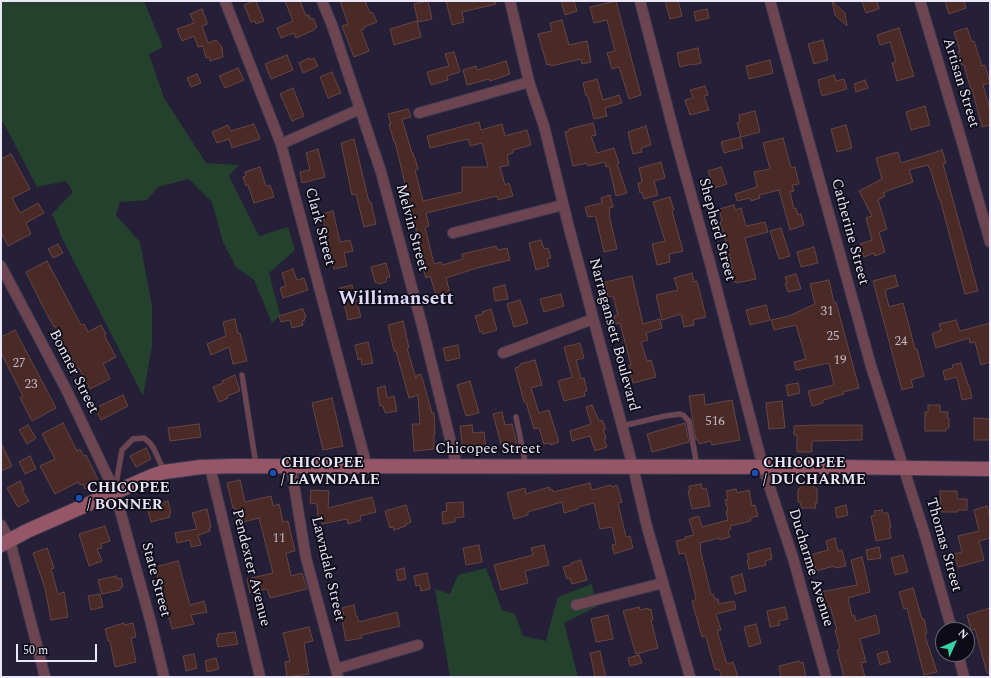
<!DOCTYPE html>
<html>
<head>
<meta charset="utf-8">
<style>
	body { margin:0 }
	#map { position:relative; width:991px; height:678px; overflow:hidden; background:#251f38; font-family:Spectral,serif }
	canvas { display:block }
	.frame { position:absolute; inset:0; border:2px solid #eae7f9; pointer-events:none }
	.north { position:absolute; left:935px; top:622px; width:40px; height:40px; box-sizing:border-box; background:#0d0b16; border:1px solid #656371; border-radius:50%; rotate:45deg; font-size:11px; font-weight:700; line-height:16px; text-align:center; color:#eae7f9 }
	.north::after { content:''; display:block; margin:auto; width:14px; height:18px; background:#36d4a7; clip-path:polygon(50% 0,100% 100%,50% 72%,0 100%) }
	.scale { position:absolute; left:16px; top:644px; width:81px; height:18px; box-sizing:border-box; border:2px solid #eae7f9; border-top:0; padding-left:5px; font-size:12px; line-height:14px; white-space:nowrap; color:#eae7f9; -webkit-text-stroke:3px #0d0b16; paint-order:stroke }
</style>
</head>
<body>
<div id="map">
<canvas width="991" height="678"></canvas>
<div class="frame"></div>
<div class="north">N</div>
<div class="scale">50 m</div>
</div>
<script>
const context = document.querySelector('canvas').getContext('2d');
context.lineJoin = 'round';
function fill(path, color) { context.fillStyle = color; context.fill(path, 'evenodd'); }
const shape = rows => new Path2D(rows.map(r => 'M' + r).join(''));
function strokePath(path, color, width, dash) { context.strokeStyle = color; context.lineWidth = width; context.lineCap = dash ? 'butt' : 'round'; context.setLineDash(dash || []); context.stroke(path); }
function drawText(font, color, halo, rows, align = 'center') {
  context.font = font + ' Spectral,serif'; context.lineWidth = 3.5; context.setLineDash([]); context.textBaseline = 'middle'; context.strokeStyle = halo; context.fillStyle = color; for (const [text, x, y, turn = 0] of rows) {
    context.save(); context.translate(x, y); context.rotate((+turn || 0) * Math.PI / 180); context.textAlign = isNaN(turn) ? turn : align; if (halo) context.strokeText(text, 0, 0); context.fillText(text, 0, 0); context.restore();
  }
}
fill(shape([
	[1,1,144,1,163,47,149,54,164,98,206,163,239,165,229,176,259,236,288,227,295,250,269,273,280,315,272,323,254,280,236,267,223,242,212,202,189,179,158,187,147,200,120,202,116,215,140,242,152,306,152,346,143,396,63,240,52,214,73,192,66,181,37,187,1,118],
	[486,568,502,610,515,614,523,636,546,641,553,614,558,597,592,584,596,607,564,623,578,677,450,677,435,589,450,594,458,575]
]), '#24412d');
const building = shape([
	[254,1,256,1,264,21,256,24,255,21,251,22,244,5,254,1],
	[285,1,300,1,306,16,309,15,310,19,313,18,317,27,314,29,314,30,296,38,294,33,281,38,277,28,293,21,285,1],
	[340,1,365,1,370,13,372,12,377,22,364,27,364,29,361,30,369,51,354,57,342,26,348,24,340,1],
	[428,1,432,19,418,22,414,4,428,1],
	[446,1,495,1,496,4,462,12,464,22,452,25,446,1],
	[561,1,574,1,577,11,565,15,561,1],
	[616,1,641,95,629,99,619,67,612,69,607,53,615,51,607,20,594,23,590,7,616,1],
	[665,1,678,1,682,16,670,19,665,1],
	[832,1,845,13,847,26,835,15,832,1],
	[862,1,877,1,879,9,866,13,862,1],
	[945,1,964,1,966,8,949,14,945,1],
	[202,9,207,22,207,24,202,26,208,43,216,40,222,47,223,57,210,61,209,57,206,58,203,46,198,47,194,36,182,41,177,29,194,23,190,14,202,9],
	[707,9,709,18,696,21,694,12,707,9],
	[562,20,569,45,587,41,591,62,582,64,581,59,551,66,550,64,547,65,538,34,552,31,550,23,562,20],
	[417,21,421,37,394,45,390,29,417,21],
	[899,28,914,76,897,81,892,63,896,62,890,42,880,45,877,35,899,28],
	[967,28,972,42,974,41,982,66,985,65,990,83,983,85,990,109,990,125,982,127,972,89,971,90,964,65,962,65,958,52,960,51,954,32,967,28],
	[823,40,828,60,814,64,808,44,823,40],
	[698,48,701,63,693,65,692,64,680,67,677,53,698,48],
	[454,52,460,72,447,76,448,80,431,85,427,72,449,66,445,54,454,52],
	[287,55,293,70,271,79,265,64,287,55],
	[309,58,310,60,314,58,318,66,303,73,299,63,309,58],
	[770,60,773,73,749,79,746,66,770,60],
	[506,61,510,74,490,81,489,79,467,85,463,70,476,66,477,70,506,61],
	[238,68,244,80,225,88,219,76,238,68],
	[332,72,341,93,328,98,320,77,332,72],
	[197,74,201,83,191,87,187,78,197,74],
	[834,75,836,81,844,79,847,89,822,96,818,80,834,75],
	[597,79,603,100,619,95,622,103,605,108,607,116,594,119,588,96,586,96,583,83,597,79],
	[865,80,868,88,856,92,854,84,865,80],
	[705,86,708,95,704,96,709,110,690,115,685,100,693,98,690,90,705,86],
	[293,88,304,116,292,121,280,94,293,88],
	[925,106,930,125,911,130,906,112,925,106],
	[408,109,411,117,402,119,412,153,413,153,414,158,415,158,418,169,415,170,423,201,462,192,462,167,488,167,482,143,470,146,468,139,430,148,427,136,479,122,481,130,502,124,505,136,527,130,531,145,513,150,513,153,507,155,509,165,500,167,505,185,509,183,513,196,498,200,497,196,426,213,429,226,425,227,434,264,441,262,442,265,463,259,462,254,496,246,498,250,507,248,510,260,477,268,446,278,451,297,438,301,430,276,426,278,420,260,415,239,418,238,395,142,394,142,389,124,391,124,388,114,408,109],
	[755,111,760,132,741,137,737,123,740,122,739,115,755,111],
	[593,123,596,135,591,136,597,153,614,148,619,163,617,164,627,193,616,196,609,166,606,167,605,162,588,166,587,163,573,166,565,132,569,131,569,129,593,123],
	[254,124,260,139,232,148,229,139,217,143,212,132,228,125,231,131,254,124],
	[846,125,852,148,837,152,831,129,846,125],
	[646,126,651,145,641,148,642,152,633,154,628,132,646,126],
	[740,137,743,148,724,153,721,142,740,137],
	[783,138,791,168,795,167,799,184,792,185,794,191,790,192,794,209,796,208,798,215,801,214,804,225,790,230,779,190,759,195,760,198,751,201,750,198,737,201,735,194,757,187,754,172,770,169,763,143,783,138],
	[354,139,369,202,371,202,376,224,364,227,356,194,352,195,341,143,354,139],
	[318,149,325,177,302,183,300,172,310,170,306,153,318,149],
	[942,150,946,163,943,164,978,291,965,294,940,199,939,199,930,168,929,168,928,165,909,170,913,182,886,191,886,192,883,193,885,196,878,200,887,229,879,232,885,252,875,256,874,253,864,257,860,244,872,240,866,218,872,216,859,191,882,179,876,158,898,152,901,163,942,150],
	[11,154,30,189,12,198,20,213,38,203,44,213,26,223,31,234,8,246,1,232,1,159,11,154],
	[661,162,665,178,654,181,658,195,644,199,642,192,640,193,638,183,642,182,639,168,661,162],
	[260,167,266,186,270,185,274,197,254,203,248,185,246,186,243,177,246,176,245,172,260,167],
	[721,167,727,184,714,188,708,171,721,167],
	[610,195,613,207,609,208,610,214,609,215,617,249,604,252,596,218,595,216,588,217,585,207,602,203,601,198,610,195],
	[670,197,674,210,672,211,683,251,669,254,670,262,657,265,652,244,665,241,653,202,670,197],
	[734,205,735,210,741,208,746,226,765,222,768,232,745,238,756,279,736,283,736,281,733,282,731,272,733,272,729,253,726,254,723,243,726,242,720,222,722,221,719,209,734,205],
	[333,211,340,242,350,240,353,251,344,253,347,266,334,269,322,214,333,211],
	[781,228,790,256,779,259,770,231,781,228],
	[541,240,544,249,548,248,551,258,547,259,549,266,536,270,529,243,541,240],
	[58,244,63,253,53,258,48,249,58,244],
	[814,247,818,263,801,267,797,252,814,247],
	[47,261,81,325,84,324,88,332,101,325,106,334,104,335,116,357,103,364,110,379,90,389,79,368,75,370,55,326,54,327,42,305,26,272,47,261],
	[386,263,390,277,387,277,386,282,380,284,375,282,371,267,386,263],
	[293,269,297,280,304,278,308,290,283,298,280,288,286,286,282,273,293,269],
	[692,273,694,282,697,281,706,317,693,320,694,325,684,327,681,314,662,320,656,295,678,290,674,278,692,273],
	[796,274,801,289,788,292,785,284,787,283,785,277,796,274],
	[895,275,898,286,885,290,889,307,903,303,915,349,917,349,924,376,911,380,913,387,902,390,873,281,895,275],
	[632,276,643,324,660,319,662,328,646,333,648,340,641,342,647,361,651,360,656,377,633,383,629,365,631,365,620,323,616,324,614,316,618,315,613,296,608,297,605,282,632,276],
	[829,280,834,303,836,302,859,388,843,392,844,394,823,400,823,403,812,406,808,391,834,385,829,363,796,370,794,362,806,359,796,325,774,330,771,320,789,316,815,304,810,284,829,280],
	[352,285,361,317,348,320,340,288,352,285],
	[505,285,508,299,495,301,493,288,505,285],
	[561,294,564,306,544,312,540,299,561,294],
	[520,300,528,323,514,327,507,304,520,300],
	[766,305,770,320,750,325,746,310,766,305],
	[302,309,303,309,306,317,304,317,305,320,302,321,303,325,292,328,290,320,281,322,279,316,302,309],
	[491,309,497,330,483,334,482,331,480,332,475,316,483,314,482,312,491,309],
	[235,319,238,334,240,333,247,361,233,364,229,347,211,355,207,344,226,336,223,322,235,319],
	[956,320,960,331,990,323,990,362,981,365,975,342,970,343,969,338,936,348,932,334,941,330,939,324,956,320],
	[403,321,409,348,407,348,416,379,417,375,421,374,432,413,434,413,435,434,434,434,434,449,414,451,412,424,420,424,418,395,409,398,396,351,394,351,388,325,403,321],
	[15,330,56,408,32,421,20,398,23,396,1,353,1,337,15,330],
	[368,342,373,363,362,365,361,359,358,360,355,345,368,342],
	[580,343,584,358,576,360,581,379,584,378,587,391,584,392,585,396,564,401,558,381,572,377,564,347,580,343],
	[458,345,460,358,446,361,443,348,458,345],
	[535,360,542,385,531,388,539,413,549,410,559,442,550,445,550,443,544,444,539,428,534,429,526,402,524,402,515,368,520,366,520,364,535,360],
	[961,363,968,385,969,385,972,398,962,400,957,377,945,380,943,371,953,368,952,365,961,363],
	[235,375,240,391,227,396,228,398,219,402,213,387,223,383,222,381,235,375],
	[470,381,479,413,466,416,457,385,470,381],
	[798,383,800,393,788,396,786,385,798,383],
	[385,386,387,398,394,396,397,411,385,413,383,406,380,406,377,388,385,386],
	[704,394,705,405,732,400,740,440,712,445,711,441,699,444,698,440,696,440,689,396,704,394],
	[123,395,128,406,101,420,95,408,123,395],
	[332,398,343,446,323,450,312,403,332,398],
	[782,401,785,428,769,429,766,403,782,401],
	[592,405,599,421,602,420,606,429,603,429,606,438,604,439,607,447,595,451,590,436,572,441,570,431,591,424,586,407,592,405],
	[928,405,940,405,940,412,948,412,947,418,949,418,949,428,946,428,946,431,925,431,925,412,928,412,928,405],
	[502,412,505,425,512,424,518,448,503,452,493,414,502,412],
	[974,418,990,419,990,440,974,440,974,418],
	[63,423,77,451,80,449,84,456,86,455,99,482,85,489,83,484,80,485,78,482,55,494,40,466,55,459,42,434,63,423],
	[685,423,689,442,652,452,647,434,685,423],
	[199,424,201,437,170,441,168,428,199,424],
	[28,425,36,438,27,444,19,430,28,425],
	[472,425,473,433,484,432,486,449,463,452,460,426,472,425],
	[817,425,862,425,862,440,812,441,812,452,797,452,797,435,794,435,794,426,817,425],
	[1,443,12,466,1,471,1,443],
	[146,448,151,459,136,467,130,456,146,448],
	[30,456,36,469,25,474,19,462,30,456],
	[240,480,245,502,271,496,273,506,279,504,283,522,288,521,295,551,286,553,291,576,302,573,307,589,270,598,267,589,250,593,247,579,273,573,259,518,239,523,235,508,233,508,227,483,240,480],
	[20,481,24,489,22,490,29,501,18,507,7,488,20,481],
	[590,483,592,490,611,485,612,487,617,485,622,502,618,503,626,537,630,536,633,548,614,554,612,545,616,544,612,527,600,529,594,503,578,507,578,509,564,513,562,502,528,512,528,515,514,519,507,493,525,488,526,494,549,487,550,490,552,489,553,492,590,483],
	[701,484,702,489,706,488,710,506,692,509,688,491,690,491,689,486,701,484],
	[803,484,813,484,814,488,817,488,817,503,815,503,816,508,801,508,801,502,798,502,798,490,803,484],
	[736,489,737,493,749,490,752,506,755,505,758,516,750,518,751,521,730,526,731,529,728,530,730,537,720,540,719,538,700,543,701,549,700,549,711,595,713,594,715,599,718,599,719,604,734,601,736,609,716,614,721,630,718,630,718,634,727,664,733,662,738,677,722,677,719,669,715,670,706,637,705,636,702,637,692,601,695,600,696,598,685,553,679,554,676,541,685,539,685,537,694,535,689,519,699,516,702,527,728,520,726,511,728,511,725,500,728,499,726,491,736,489],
	[311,490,329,491,328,508,372,497,376,512,360,516,361,520,348,524,347,519,322,524,322,518,318,518,317,504,310,503,311,490],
	[940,491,957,491,957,499,967,499,967,510,958,510,958,512,941,512,940,491],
	[168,501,171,513,169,514,170,517,151,522,147,507,168,501],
	[463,502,464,517,455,518,455,522,443,524,442,512,447,511,446,503,463,502],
	[406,505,411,522,406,524,406,526,394,530,393,527,390,528,385,511,406,505],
	[846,505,848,515,837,518,835,508,846,505],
	[987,506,990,518,990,538,979,541,984,560,958,567,954,554,962,552,958,536,979,531,974,510,987,506],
	[207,509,211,528,209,528,210,531,198,535,201,545,191,547,190,540,177,543,175,533,197,529,192,513,207,509],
	[882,510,883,513,888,513,891,528,889,528,891,538,876,541,871,516,875,515,874,511,882,510],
	[105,526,110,541,101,544,102,548,97,549,102,561,89,566,79,534,105,526],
	[835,538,838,551,842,550,846,566,835,568,834,566,816,571,815,565,813,566,810,555,828,550,826,541,835,538],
	[479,545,482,562,466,565,463,548,479,545],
	[544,545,549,565,525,571,528,583,501,590,494,565,533,555,531,548,544,545],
	[879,547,881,558,868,560,866,550,879,547],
	[47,548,54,568,51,569,58,594,64,592,68,617,51,620,45,588,33,553,47,548],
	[770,548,772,559,765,561,766,565,749,569,747,560,749,559,747,554,770,548],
	[903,555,908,572,895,575,891,558,903,555],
	[862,557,870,592,848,598,852,616,854,615,856,621,876,615,880,633,860,639,866,662,861,663,865,677,844,677,837,650,840,649,835,630,837,630,830,606,824,607,821,592,857,585,851,560,862,557],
	[581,560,587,580,572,584,570,578,567,579,563,567,571,565,571,563,581,560],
	[178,561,190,605,204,601,207,612,191,615,194,624,172,629,155,567,178,561],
	[404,568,406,579,398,581,396,570,404,568],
	[427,573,430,589,421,591,420,585,416,586,414,576,427,573],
	[742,574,746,591,735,594,731,577,742,574],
	[116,576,117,579,121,578,123,587,120,588,120,590,102,594,98,580,116,576],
	[913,588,922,619,924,619,927,633,925,633,926,639,937,672,924,675,907,608,904,609,899,592,913,588],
	[100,594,103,607,91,610,88,596,100,594],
	[354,605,356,616,357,616,359,622,397,612,400,626,361,635,362,638,346,641,342,620,345,619,342,608,354,605],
	[639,607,640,610,648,608,648,610,651,609,653,620,651,620,658,648,636,654,623,611,639,607],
	[785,607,788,619,779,621,780,625,770,627,767,611,785,607],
	[990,608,990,673,987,673,975,629,971,630,967,615,990,608],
	[608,615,613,639,596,642,591,619,608,615],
	[124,623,124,625,133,623,136,637,131,638,136,662,115,667,110,641,108,641,105,629,124,623],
	[756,624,761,643,749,647,744,627,756,624],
	[309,627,313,641,304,643,309,674,287,677,285,662,290,661,283,633,309,627],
	[235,632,238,644,218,647,216,638,218,638,218,634,235,632],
	[600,651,602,661,606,677,595,677,590,653,600,651],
	[887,651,890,662,880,665,877,654,887,651],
	[194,654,197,668,186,671,183,656,194,654],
	[639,655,642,663,630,666,628,658,639,655],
	[216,658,219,669,207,672,205,661,216,658],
	[799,661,800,663,803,662,806,677,781,677,779,666,799,661]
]);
fill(building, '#492a26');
strokePath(building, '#674541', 1);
const service = shape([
	[242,375,256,465],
	[516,417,526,466],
	[622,426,665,416,680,414,683,415,689,421,697,466],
	[115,490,122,450,133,439,144,438,150,443,154,449,164,471]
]);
const minor = shape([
	[225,1,281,144,367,467],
	[322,1,332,25,381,172,423,329,457,467],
	[510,1,529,82,544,126,569,228,633,467,647,527,690,677],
	[640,1,677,144,710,263,763,467,793,558,826,677],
	[770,1,871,366,925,535,952,630],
	[920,1,962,142,990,242],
	[419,113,529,82],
	[281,144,360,109],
	[453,233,563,205],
	[1,266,67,391,115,492,151,623,164,677],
	[503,353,593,319],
	[291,466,306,558,338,677],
	[210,467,260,677],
	[1,525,10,541,45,677],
	[576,605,663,583],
	[958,654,964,677],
	[336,669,418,645]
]);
const secondary = shape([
	[1,545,27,531,152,476,164,472,201,467,234,466,836,467,990,469]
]);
strokePath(service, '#413b53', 6);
strokePath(minor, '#413b53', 12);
strokePath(secondary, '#413b53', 16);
strokePath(service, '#6d4550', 5);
strokePath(minor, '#6d4550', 10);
strokePath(secondary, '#955768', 14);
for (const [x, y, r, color] of [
	[273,473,4,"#1a4fb4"],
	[755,473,4,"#1a4fb4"],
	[79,498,4,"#1a4fb4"]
]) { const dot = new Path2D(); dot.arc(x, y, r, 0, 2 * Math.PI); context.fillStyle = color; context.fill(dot); strokePath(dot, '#0d0b16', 1.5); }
drawText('13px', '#c2b8c4', null, [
	["31",827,312],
	["25",833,337],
	["24",901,342],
	["19",840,361],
	["27",19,364],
	["23",31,385],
	["516",715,422],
	["11",279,539]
]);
drawText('15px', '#eae7f9', '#0d0b16', [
	["Artisan Street",960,83,73],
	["Clark Street",319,227,75],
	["Melvin Street",411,228,75],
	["Shepherd Street",716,230,75],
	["Catherine Street",849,232,75],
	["Narragansett Boulevard",613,335,75],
	["Bonner Street",73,372,63],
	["Chicopee Street",488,450],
	["Thomas Street",943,545,74],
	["Pendexter Avenue",250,568,76],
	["Ducharme Avenue",810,568,73],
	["Lawndale Street",327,569,77],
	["State Street",155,580,75]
]);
drawText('bold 15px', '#eae7f9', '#0d0b16', [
	["CHICOPEE",281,464],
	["/ LAWNDALE",281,481],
	["CHICOPEE",763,464],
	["/ DUCHARME",763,481],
	["CHICOPEE",87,489],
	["/ BONNER",87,506]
], 'left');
drawText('bold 19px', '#dfd9fc', '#0d0b16', [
	["Willimansett",396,300]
]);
</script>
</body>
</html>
